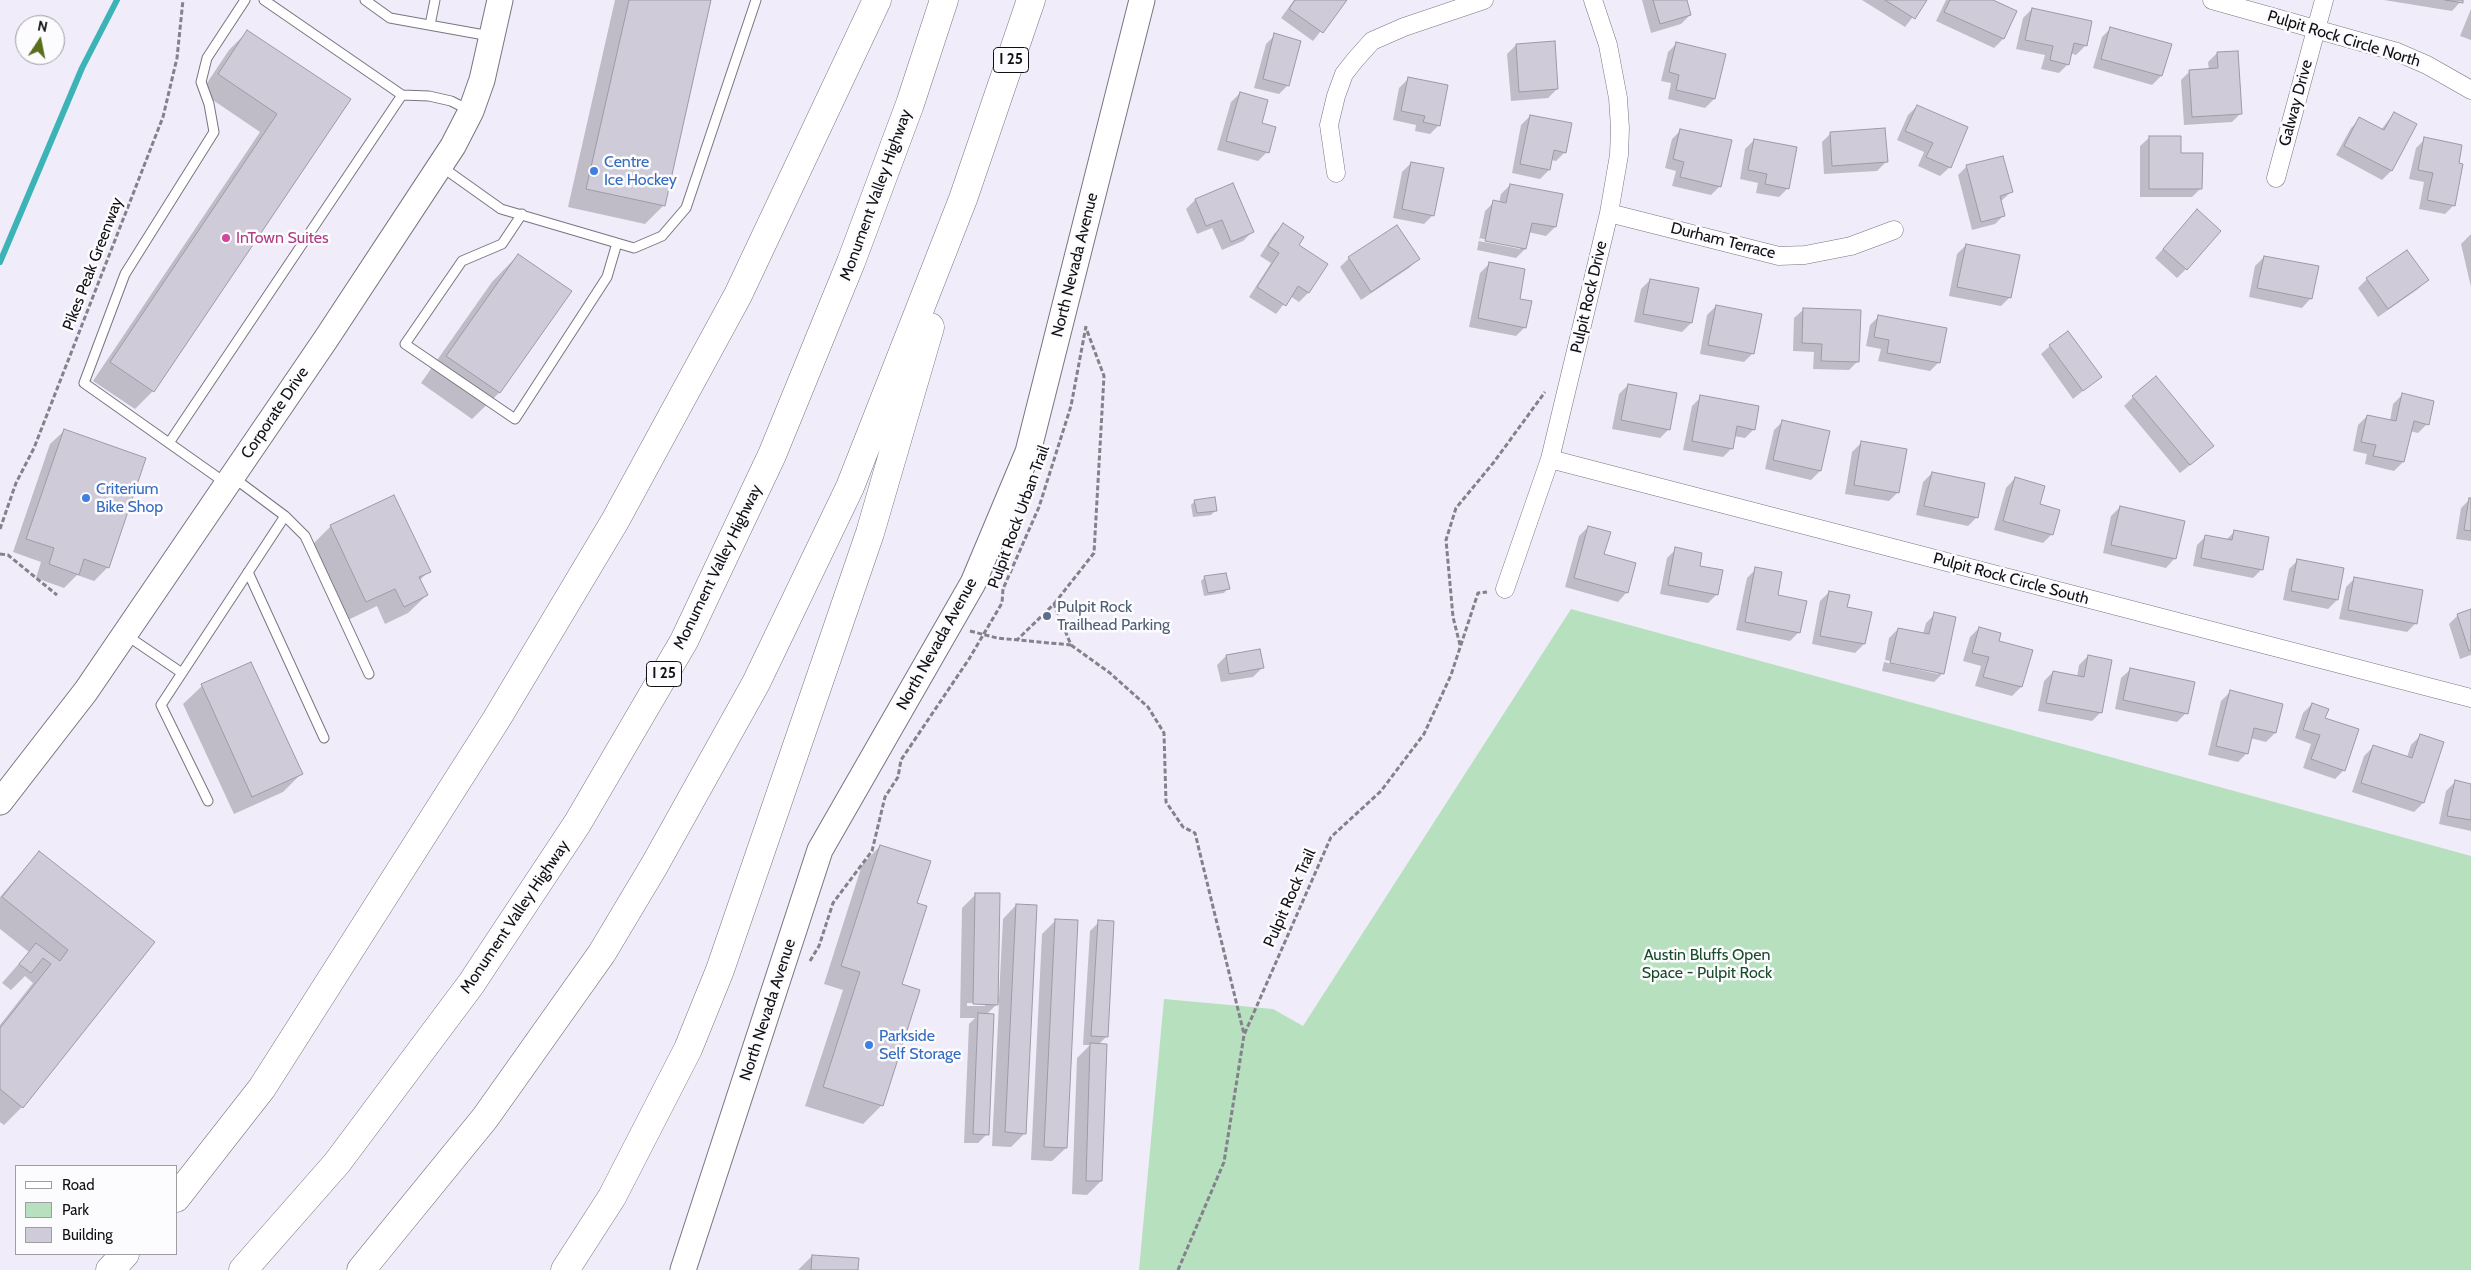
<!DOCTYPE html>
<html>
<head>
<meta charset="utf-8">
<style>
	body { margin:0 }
	#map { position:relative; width:2471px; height:1270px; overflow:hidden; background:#f0ecf9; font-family:Cabin,sans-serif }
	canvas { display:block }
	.legend { position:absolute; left:15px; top:1165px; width:162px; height:90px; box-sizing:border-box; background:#fcfbfe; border:1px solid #9e9da0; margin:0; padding:6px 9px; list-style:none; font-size:15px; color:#111014 }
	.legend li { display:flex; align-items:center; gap:10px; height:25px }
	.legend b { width:25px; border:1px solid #9e9da0 }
	.north { position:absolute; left:15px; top:15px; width:50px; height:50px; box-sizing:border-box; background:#fcfbfe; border:1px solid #9e9da0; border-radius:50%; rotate:11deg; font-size:14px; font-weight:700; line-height:20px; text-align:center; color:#111014 }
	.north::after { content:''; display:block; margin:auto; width:18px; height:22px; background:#596d1b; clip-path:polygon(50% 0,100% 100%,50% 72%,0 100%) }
</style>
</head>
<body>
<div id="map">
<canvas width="2471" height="1270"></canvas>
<ul class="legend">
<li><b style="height:6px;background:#fff"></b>Road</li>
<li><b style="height:14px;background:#b6e0be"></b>Park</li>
<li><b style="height:14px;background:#cfcbd8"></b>Building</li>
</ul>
<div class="north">N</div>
</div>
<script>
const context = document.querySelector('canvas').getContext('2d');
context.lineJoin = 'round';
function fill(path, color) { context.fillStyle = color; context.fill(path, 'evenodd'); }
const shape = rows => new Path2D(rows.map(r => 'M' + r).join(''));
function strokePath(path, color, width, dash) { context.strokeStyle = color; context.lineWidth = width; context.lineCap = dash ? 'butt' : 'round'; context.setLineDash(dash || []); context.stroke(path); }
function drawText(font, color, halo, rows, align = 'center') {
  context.font = font + ' Cabin,sans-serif'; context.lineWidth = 5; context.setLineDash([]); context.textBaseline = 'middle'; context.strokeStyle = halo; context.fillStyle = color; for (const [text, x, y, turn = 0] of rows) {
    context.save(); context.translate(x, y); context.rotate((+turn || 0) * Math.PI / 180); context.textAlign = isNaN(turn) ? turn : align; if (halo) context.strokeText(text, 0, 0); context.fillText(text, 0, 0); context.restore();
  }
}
fill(shape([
	[1571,609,2471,856,2471,1270,1139,1270,1164,999,1273,1009,1303,1026]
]), '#b6e0be');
fill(shape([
	[615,0,710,0,663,206,645,224,568,207],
	[1294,0,1345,0,1313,41,1281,18],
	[1642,0,1686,0,1690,15,1681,24,1651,33],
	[1862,0,1926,0,1905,27],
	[1946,0,1990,0,2015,12,2003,39,1994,48,1936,21],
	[2384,0,2462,0,2452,11],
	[2032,9,2091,22,2085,46,2076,55,2070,53,2068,64,2059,73,2041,69,2045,55,2016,49,2023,18],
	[2471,9,2471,40,2460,36],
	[2111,28,2170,45,2161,76,2152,85,2093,68,2102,37],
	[247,32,349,100,153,391,135,409,93,381,260,132,201,92,229,50],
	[1275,35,1288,85,1279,94,1254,88,1266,44],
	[1677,43,1714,99,1705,108,1668,99,1671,83,1661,81,1668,52],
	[1516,45,1557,89,1548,98,1511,101,1507,54],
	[2217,53,2241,113,2232,122,2184,125,2181,80,2190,71,2209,70,2208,62],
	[1408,79,1439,125,1430,134,1415,131,1416,125,1393,120,1399,88],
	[1240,93,1260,124,1267,152,1258,161,1217,150,1231,102],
	[1917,106,1950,167,1940,176,1918,166,1924,152,1897,140,1908,115],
	[2394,113,2415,125,2391,171,2382,180,2336,155,2351,128,2360,119,2381,130],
	[1530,116,1565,152,1556,161,1551,160,1549,170,1540,179,1512,173,1521,125],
	[1681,130,1720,186,1711,195,1672,186,1676,171,1665,168,1672,139],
	[1831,133,1886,162,1877,171,1824,174,1822,142],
	[2150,137,2180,154,2201,188,2192,197,2140,197,2140,146],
	[2425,139,2457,164,2454,205,2445,214,2419,209,2424,182,2409,179,2416,148],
	[1754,140,1788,188,1779,197,1756,193,1758,183,1740,179,1745,149],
	[1411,163,1433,215,1424,224,1393,218,1402,172],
	[1967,166,2011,192,2000,202,2004,215,1995,224,1972,230,1958,175],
	[1233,185,1252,232,1243,241,1222,250,1212,228,1197,234,1186,209,1195,200],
	[1510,185,1555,227,1546,236,1528,232,1525,249,1516,258,1477,250,1485,211,1494,202,1499,203,1501,194],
	[1479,238,1520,247,1520,249,1479,241],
	[2188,220,2186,269,2177,278,2155,258],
	[1283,225,1298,245,1327,264,1308,293,1299,302,1290,296,1276,314,1249,297,1271,263,1260,256,1274,234],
	[1396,227,1418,259,1409,268,1361,300,1340,267,1349,258],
	[2471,234,2471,287,2461,244],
	[1966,245,2010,297,2001,306,1949,296,1957,254],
	[2407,251,2427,280,2418,289,2378,317,2358,288,2367,279],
	[518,255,570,291,499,393,472,419,421,383,492,282],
	[2264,257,2311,298,2302,308,2249,297,2255,266],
	[1489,264,1518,300,1525,327,1516,336,1469,327,1480,273],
	[1650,280,1691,323,1682,332,1634,322,1641,289],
	[1716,306,1753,353,1744,362,1700,354,1707,315],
	[1804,309,1858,361,1849,370,1813,369,1814,352,1793,351,1794,318],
	[1879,316,1939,362,1930,371,1878,361,1881,349,1866,346,1870,325],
	[2050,346,2100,377,2073,399,2041,354],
	[1628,385,1669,429,1660,438,1612,429,1619,394],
	[2402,395,2427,424,2418,433,2410,431,2403,462,2394,471,2365,464,2367,454,2353,451,2358,425,2367,416,2390,421,2393,404],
	[1701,397,1754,429,1745,438,1734,436,1732,448,1723,457,1683,450,1692,406],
	[2133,397,2203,455,2180,473,2124,406],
	[1783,421,1820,471,1811,480,1765,469,1774,430],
	[64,431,108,567,94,581,77,575,64,588,36,578,41,562,13,552,50,444],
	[1861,443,1898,492,1889,501,1845,494,1852,452],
	[1932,473,1977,517,1968,526,1916,515,1923,482],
	[2015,478,2039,505,2052,534,2043,543,1994,530,2006,488],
	[2470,499,2471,499,2471,541,2456,539,2461,508],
	[1195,501,1215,511,1211,515,1193,517,1191,505],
	[2120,507,2175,558,2166,568,2103,553,2111,516],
	[331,526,429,571,420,580,427,595,408,613,385,624,377,606,348,620,312,545],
	[1588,527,1627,592,1618,602,1565,587,1579,536],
	[2235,531,2262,569,2253,578,2193,566,2197,545,2206,536,2226,540],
	[1676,549,1698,567,1717,594,1708,603,1660,594,1667,558],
	[2298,560,2343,569,2337,600,2328,609,2283,600,2289,569],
	[1756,569,1799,632,1790,641,1736,630,1747,578],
	[1205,577,1228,588,1224,593,1204,596,1201,581],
	[2355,578,2416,623,2407,632,2339,619,2346,587],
	[1829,592,1846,608,1864,644,1855,653,1812,644,1820,601],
	[2471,611,2471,655,2460,659,2449,624,2458,615],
	[1935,614,1943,673,1934,682,1882,671,1884,662,1938,674,1938,672,1885,660,1889,638,1898,629,1923,634,1926,623],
	[1979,628,1998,641,2031,651,2021,687,2012,696,1975,686,1981,666,1963,661,1970,637],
	[1226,656,1262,668,1253,677,1221,682,1217,665],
	[2088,656,2101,712,2092,721,2038,711,2044,681,2053,672,2077,677,2079,665],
	[2131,669,2186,713,2177,722,2115,709,2121,678],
	[202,686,301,774,283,792,234,814,183,704],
	[2230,692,2282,704,2275,733,2266,742,2250,738,2247,753,2238,762,2208,755,2221,701],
	[2312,704,2324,718,2344,770,2335,779,2303,768,2311,744,2295,738,2303,713],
	[2420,736,2423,803,2414,812,2352,792,2364,756,2373,747,2407,757,2411,745],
	[2455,782,2471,785,2471,831,2439,824,2446,791],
	[880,846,915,904,901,985,919,990,881,1106,863,1124,805,1106,843,990,824,984,862,865],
	[39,852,153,943,22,1107,4,1125,0,1122,0,1025,33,983,25,976,11,990,2,983,29,952,0,929,0,897],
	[976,894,997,997,999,997,1003,919,1016,905,1025,1133,1011,1147,992,1146,999,1002,986,1015,987,1134,978,1143,964,1143,969,1024,975,1018,960,1018,962,908],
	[967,1003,985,1003,985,1006,967,1006],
	[1056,920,1066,1148,1052,1161,1031,1160,1042,934],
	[1099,922,1106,1037,1098,1045,1101,1181,1087,1195,1072,1194,1077,1058,1090,1045,1083,1045,1090,931],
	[812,1256,856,1270,798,1270]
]), '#0003');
strokePath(shape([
	[0,262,82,68,117,0]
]), '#3cb4b7', 6);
const building = shape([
	[629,0,711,0,665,206,586,189,629,0],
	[1295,0,1347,0,1323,33,1289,9,1295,0],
	[1653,0,1687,0,1691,15,1660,24,1653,0],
	[1885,0,1927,0,1915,19,1885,0],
	[1950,0,1993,0,2017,11,2004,39,1944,12,1950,0],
	[2445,0,2463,0,2463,3,2445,0],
	[2032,8,2092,21,2087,46,2074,43,2069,65,2050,60,2053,46,2025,40,2032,8],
	[2110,27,2172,44,2162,76,2101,59,2110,27],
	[247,30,351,99,154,392,110,362,277,114,218,74,247,30],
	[1274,33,1301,41,1289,86,1263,79,1274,33],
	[1555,41,1558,89,1519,92,1516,44,1555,41],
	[1676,42,1726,54,1715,99,1676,90,1679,75,1669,72,1676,42],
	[2238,51,2242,114,2192,117,2189,70,2218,68,2217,52,2238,51],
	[1408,77,1448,85,1440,126,1423,122,1425,116,1401,111,1408,77],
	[1240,92,1268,100,1262,123,1276,127,1269,153,1226,141,1240,92],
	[1917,105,1968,127,1951,168,1926,157,1933,143,1905,131,1917,105],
	[2394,112,2417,124,2392,171,2344,146,2359,117,2384,130,2394,112],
	[1530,115,1572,123,1566,153,1554,150,1550,170,1520,164,1530,115],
	[1885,128,1888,162,1832,166,1830,132,1885,128],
	[1680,129,1732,140,1721,187,1680,177,1684,162,1673,159,1680,129],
	[2149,136,2181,136,2181,153,2203,153,2202,189,2149,189,2149,136],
	[2424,137,2462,145,2459,163,2463,164,2455,206,2427,200,2433,173,2418,170,2424,137],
	[1754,139,1797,147,1789,189,1765,184,1767,174,1748,170,1754,139],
	[2003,156,2013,192,2000,196,2005,216,1981,222,1966,165,2003,156],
	[1411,162,1444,168,1434,216,1402,209,1411,162],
	[1233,183,1254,232,1231,242,1222,220,1206,226,1195,199,1233,183],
	[1510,184,1563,194,1556,227,1532,223,1526,249,1485,241,1493,200,1506,203,1510,184],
	[2197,209,2221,231,2187,270,2163,249,2197,209],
	[1283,223,1304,237,1299,245,1328,264,1309,293,1298,286,1286,306,1257,287,1279,253,1268,246,1283,223],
	[1397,225,1420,259,1371,292,1348,257,1397,225],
	[1966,244,2020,255,2011,298,1957,287,1966,244],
	[2407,250,2429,280,2388,309,2366,278,2407,250],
	[518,254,572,291,500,393,446,356,518,254],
	[2264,256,2319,266,2312,299,2257,288,2264,256],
	[1489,262,1525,269,1520,299,1532,301,1526,328,1478,318,1489,262],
	[1650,279,1699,288,1692,323,1643,314,1650,279],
	[1716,305,1762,314,1754,354,1708,345,1716,305],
	[1803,308,1861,310,1859,362,1821,361,1822,344,1802,343,1803,308],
	[1878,315,1947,328,1940,363,1887,353,1889,340,1874,337,1878,315],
	[2068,331,2102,377,2083,391,2049,345,2068,331],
	[2156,376,2214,446,2190,465,2132,396,2156,376],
	[1628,384,1677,393,1670,430,1621,420,1628,384],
	[2402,393,2434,401,2429,425,2414,421,2404,462,2373,456,2376,445,2361,442,2367,415,2396,421,2402,393],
	[1700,395,1759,406,1755,430,1737,426,1733,449,1692,441,1700,395],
	[1782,420,1830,431,1821,471,1773,460,1782,420],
	[64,429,146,458,109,568,84,559,79,575,49,564,54,548,26,539,64,429],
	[1861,441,1907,449,1899,493,1854,485,1861,441],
	[1932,472,1985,483,1978,518,1924,506,1932,472],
	[2015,477,2045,486,2040,504,2060,510,2053,535,2003,521,2015,477],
	[394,495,431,572,419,577,428,595,404,607,395,589,366,602,330,525,394,495],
	[1215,497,1217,511,1197,513,1194,500,1215,497],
	[2469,498,2471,498,2471,531,2464,530,2469,498],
	[2120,506,2185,521,2176,559,2111,545,2120,506],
	[1588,526,1611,532,1604,554,1636,563,1628,593,1574,578,1588,526],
	[2234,530,2269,537,2263,570,2201,558,2205,535,2232,540,2234,530],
	[1675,547,1702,553,1700,566,1723,570,1718,595,1668,585,1675,547],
	[2297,559,2344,568,2338,600,2291,591,2297,559],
	[1755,567,1782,572,1778,595,1807,601,1800,633,1745,622,1755,567],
	[1226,573,1230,589,1208,593,1204,576,1226,573],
	[2354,577,2423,590,2417,624,2348,610,2354,577],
	[1829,591,1850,595,1847,607,1872,612,1865,644,1820,636,1829,591],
	[2471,609,2471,650,2469,651,2457,614,2471,609],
	[1934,612,1956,617,1944,674,1890,663,1898,628,1929,634,1934,612],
	[1979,627,2001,633,1999,641,2033,650,2022,687,1983,677,1989,657,1972,653,1979,627],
	[1260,649,1264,668,1229,674,1226,655,1260,649],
	[2088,655,2112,660,2102,713,2046,703,2053,671,2084,677,2088,655],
	[251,662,303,774,252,797,201,684,251,662],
	[2130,668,2195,682,2188,714,2123,700,2130,668],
	[2230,690,2283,704,2276,733,2254,728,2248,754,2216,746,2230,690],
	[2312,703,2329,709,2325,718,2359,729,2345,771,2311,759,2320,735,2303,730,2312,703],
	[2420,734,2444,742,2424,803,2361,783,2373,745,2412,758,2420,734],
	[2455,780,2471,784,2471,820,2447,816,2455,780],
	[880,845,931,861,917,903,927,906,902,984,920,990,883,1106,823,1087,860,972,841,966,880,845],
	[39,851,155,942,23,1108,0,1089,0,1028,51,964,43,958,31,973,19,964,36,943,60,961,68,950,2,897,39,851],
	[975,893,1000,893,998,1005,973,1004,975,893],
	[1016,904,1037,905,1026,1134,1005,1132,1016,904],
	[1055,919,1078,920,1067,1148,1044,1147,1055,919],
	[1098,920,1114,921,1108,1037,1091,1036,1098,920],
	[978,1013,994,1014,989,1135,973,1134,978,1013],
	[1090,1043,1107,1044,1102,1181,1086,1181,1090,1043],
	[812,1255,859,1258,858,1270,811,1270,812,1255]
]);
fill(building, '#cfcbd8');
strokePath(building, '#9d9aa5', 1);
const lane = shape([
	[264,0,402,95,429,96,451,101,469,110],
	[365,0,390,18,490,36],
	[430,25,435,0],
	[442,167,501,209,634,248,662,236,686,208,756,0],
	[522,214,502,244,462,261,405,344,515,419,607,277,617,243],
	[169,443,402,95],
	[227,484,84,383,125,274,214,132,209,104,201,82,207,58,245,0],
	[285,516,305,536,369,674],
	[248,572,324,738],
	[126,635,182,673],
	[208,801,161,705,285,516,234,478]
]);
const street = shape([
	[2212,0,2397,52,2427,65,2471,90],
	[1336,173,1329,125,1336,96,1344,74,1355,60,1372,41,1404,27,1484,0],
	[2276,178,2324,0],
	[1609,213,1779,256,1805,255,1851,246,1894,230],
	[1550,459,2471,698],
	[1505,589,1550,459,1609,213,1619,155,1620,128,1618,98,1608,45,1593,0]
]);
const secondary = shape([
	[0,802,86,691,326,339,453,146,471,111,482,80,500,0],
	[683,1270,820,850,973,583,1028,452,1142,0]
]);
const highway = shape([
	[176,1198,262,1088,496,720,615,521,738,295,877,0],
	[110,1270,125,1254],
	[243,1270,337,1163,471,984,577,824,684,641,772,455,851,262,910,104,944,0],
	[361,1270,485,1118,602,953,654,866,756,683,850,487,963,199,1031,0],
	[565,1270,612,1197,688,1049,720,970,870,533,930,327]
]);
strokePath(lane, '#797580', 11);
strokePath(street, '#797580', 19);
strokePath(secondary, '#797580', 27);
strokePath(highway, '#797580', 29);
strokePath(shape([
	[0,529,16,483,34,448,163,117,177,58,183,0],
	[0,554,8,555,57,595],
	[1054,604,1094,553,1104,376,1086,328],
	[970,631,997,638,1071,645,1054,604,1017,640],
	[1071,645,1110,673,1148,707,1164,733,1166,802,1183,827,1195,833,1244,1034],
	[1460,645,1453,617,1446,540,1456,508,1494,462,1545,392],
	[810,961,819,946,833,903,872,851,885,797,898,777,901,760,969,659,1002,603,1003,589,1039,507,1071,406,1086,326],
	[1178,1270,1224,1162,1244,1035,1331,837,1381,791,1424,734,1451,675,1478,593,1487,592]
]), '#84818a', 3, [5, 2.5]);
strokePath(lane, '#fff', 9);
strokePath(street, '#fff', 18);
strokePath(secondary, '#fff', 25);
strokePath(highway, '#fff', 28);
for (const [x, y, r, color] of [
	[594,171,5,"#3f7fe0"],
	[226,238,5,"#d1479c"],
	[86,498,5,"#3f7fe0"],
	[1047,616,5,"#5c6f8a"],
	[869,1045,5,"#3f7fe0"]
]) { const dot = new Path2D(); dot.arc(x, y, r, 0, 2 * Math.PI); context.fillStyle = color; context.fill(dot); strokePath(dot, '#fcfbfe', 2); }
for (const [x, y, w] of [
	[1011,60,35],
	[664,674,35]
]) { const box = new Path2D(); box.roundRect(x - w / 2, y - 12.5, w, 25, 4); context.fillStyle = '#fcfbfe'; context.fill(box); strokePath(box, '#111014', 1); }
drawText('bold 15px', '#111014', null, [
	["I 25",1011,60],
	["I 25",664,674]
]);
drawText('16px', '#111014', '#fcfbfe', [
	["Pulpit Rock Circle North",2344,39,17],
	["Galway Drive",2296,103,-75],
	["Monument Valley Highway",876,195,-70],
	["Durham Terrace",1723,241,14],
	["Pikes Peak Greenway",93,264,-69],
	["North Nevada Avenue",1075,265,-76],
	["Pulpit Rock Drive",1589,297,-77],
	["Corporate Drive",275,413,-56],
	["Pulpit Rock Urban Trail",1019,517,-70],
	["Monument Valley Highway",718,567,-64],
	["Pulpit Rock Circle South",2011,579,15],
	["North Nevada Avenue",937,644,-61],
	["Pulpit Rock Trail",1290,898,-66],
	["Monument Valley Highway",515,917,-56],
	["North Nevada Avenue",768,1010,-72]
]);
drawText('16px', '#366cbe', '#fcfbfe', [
	["Centre",604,162],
	["Ice Hockey",604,180],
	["Criterium",96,489],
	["Bike Shop",96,507],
	["Parkside",879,1036],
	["Self Storage",879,1054]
], 'left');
drawText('16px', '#b23c85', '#fcfbfe', [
	["InTown Suites",236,238]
], 'left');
drawText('16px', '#4e5e75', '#fcfbfe', [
	["Pulpit Rock",1057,607],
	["Trailhead Parking",1057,625]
], 'left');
drawText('16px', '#194c29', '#fcfbfe', [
	["Austin Bluffs Open",1707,955],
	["Space - Pulpit Rock",1707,973]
]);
</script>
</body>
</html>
